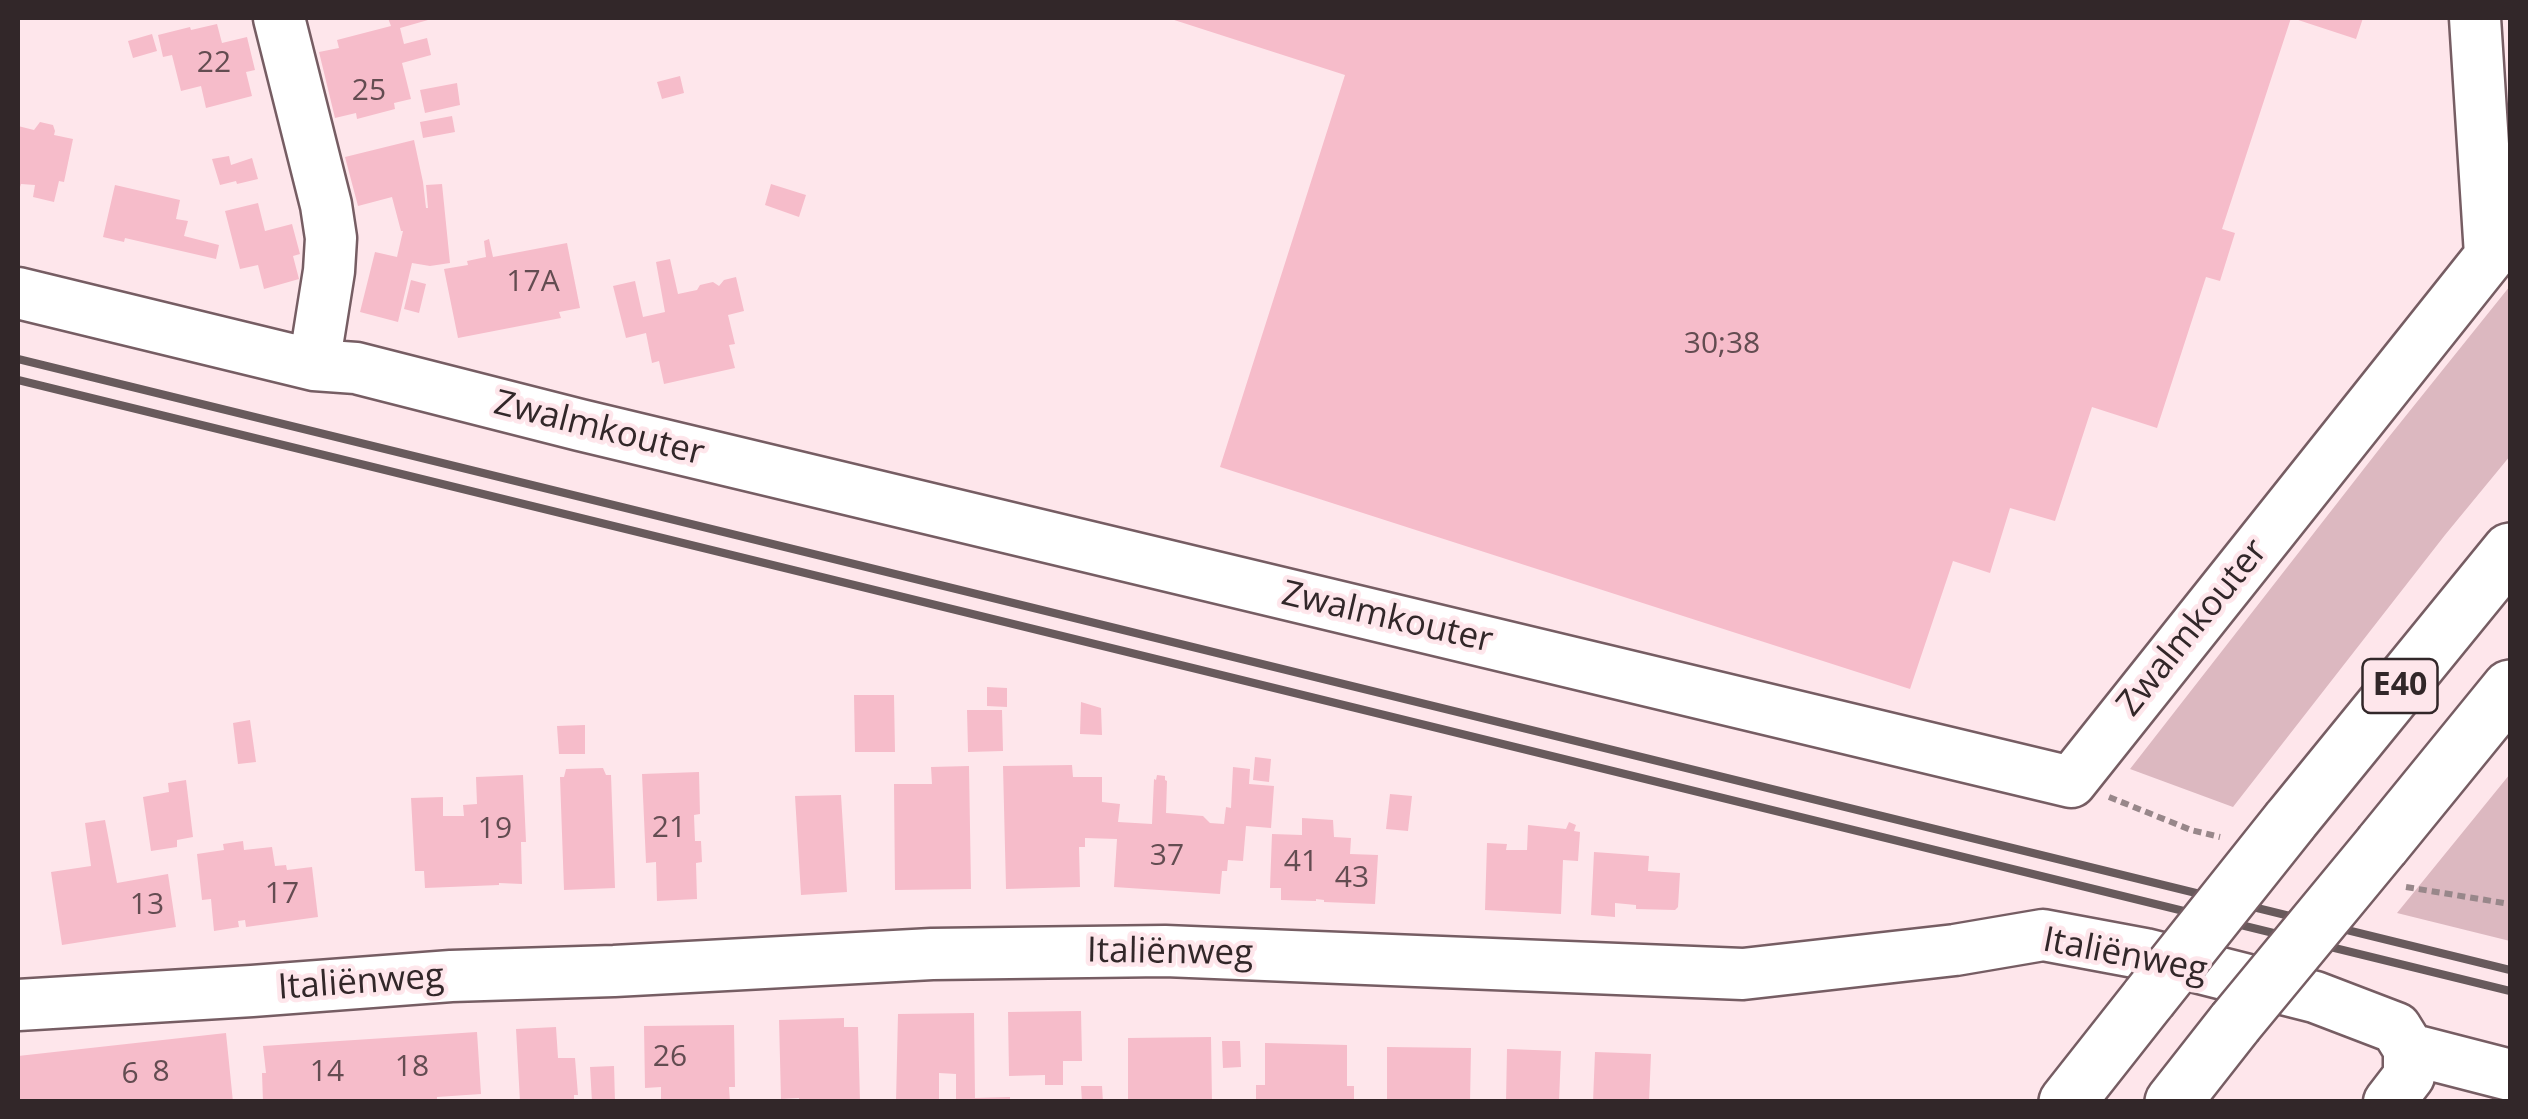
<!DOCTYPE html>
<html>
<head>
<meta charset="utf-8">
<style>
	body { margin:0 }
	#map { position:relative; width:2528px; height:1119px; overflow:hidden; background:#fee6eb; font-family:"Open Sans",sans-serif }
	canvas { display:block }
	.frame { position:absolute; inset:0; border:20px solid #322729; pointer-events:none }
</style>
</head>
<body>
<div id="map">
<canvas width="2528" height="1119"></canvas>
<div class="frame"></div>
</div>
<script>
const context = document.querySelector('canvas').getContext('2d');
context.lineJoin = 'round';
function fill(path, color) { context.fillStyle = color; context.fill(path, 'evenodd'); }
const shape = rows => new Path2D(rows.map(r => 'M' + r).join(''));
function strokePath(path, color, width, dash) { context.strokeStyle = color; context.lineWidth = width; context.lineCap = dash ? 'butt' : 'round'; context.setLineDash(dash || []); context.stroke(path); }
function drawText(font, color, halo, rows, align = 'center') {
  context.font = font + ' "Open Sans",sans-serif'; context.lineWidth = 9; context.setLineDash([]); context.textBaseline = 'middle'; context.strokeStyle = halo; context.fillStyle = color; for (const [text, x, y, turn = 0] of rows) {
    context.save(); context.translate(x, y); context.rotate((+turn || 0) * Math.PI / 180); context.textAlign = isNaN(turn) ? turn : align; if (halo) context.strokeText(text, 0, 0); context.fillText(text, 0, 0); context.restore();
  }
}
fill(shape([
	[2510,286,2510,456,2445,535,2233,807,2130,769,2384,443],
	[2510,774,2510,941,2397,913]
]), '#dcb8c0');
fill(shape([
	[388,18,435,18,400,28,404,44,427,38,431,55,402,63,411,99,394,103,395,109,357,119,356,113,335,118,319,52,339,48,337,40,391,26],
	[1168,18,2291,18,2222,229,2235,233,2220,281,2206,277,2157,428,2092,407,2055,521,2010,508,1990,573,1953,561,1910,689,1220,467,1345,75],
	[2292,18,2363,18,2356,39],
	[217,24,222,43,247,37,255,70,246,72,252,96,206,108,201,86,181,91,172,55,163,57,158,35,190,27,191,30],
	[152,34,157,51,133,58,128,41],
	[680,76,684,93,662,99,657,82],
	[457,83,460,105,425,113,420,90],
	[452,116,455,132,423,138,420,122],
	[40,122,53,125,55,131,54,135,73,139,64,182,59,181,54,202,33,197,35,185,21,184,18,193,18,126,34,130],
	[414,140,423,182,426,208,428,208,426,185,442,184,450,263,430,266,412,263,398,322,360,312,375,252,397,257,403,231,401,231,392,197,358,206,345,157],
	[229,156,231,165,252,158,258,179,237,184,236,181,220,185,212,159],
	[771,184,806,195,799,217,765,205],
	[115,185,180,200,176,219,188,221,184,236,219,245,216,259,125,238,124,242,103,237],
	[258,203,265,231,292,224,300,254,293,256,299,279,264,289,258,265,240,269,225,211],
	[489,239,493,257,567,243,580,308,559,312,561,318,458,338,444,269,468,265,467,261,486,257,484,241],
	[670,259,678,294,697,290,700,285,713,282,719,286,724,280,736,277,744,311,728,315,735,344,729,345,735,368,664,384,659,361,652,363,646,333,626,338,613,286,635,281,643,317,665,312,656,262],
	[411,280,426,284,419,313,404,309],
	[987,687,1007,688,1007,707,987,706],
	[854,695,894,695,895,752,855,752],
	[1081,702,1101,708,1102,735,1080,734],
	[967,710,1002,710,1003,751,968,752],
	[250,720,256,762,238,764,233,723],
	[585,725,585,754,559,754,557,726],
	[1255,757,1271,759,1269,782,1253,780],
	[1072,765,1073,777,1102,777,1102,802,1120,804,1118,822,1152,824,1154,779,1156,780,1157,775,1165,776,1165,780,1167,781,1166,813,1203,816,1210,823,1224,824,1226,807,1231,808,1233,767,1250,769,1249,784,1274,786,1271,828,1246,826,1243,861,1228,860,1227,871,1222,871,1220,894,1114,887,1117,839,1085,838,1085,847,1079,847,1080,887,1006,889,1003,766],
	[969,766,971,889,895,890,894,784,932,784,931,767],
	[603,768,606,775,611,775,615,888,564,890,560,777,564,777,566,769],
	[699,772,700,814,694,815,695,841,701,841,702,862,696,863,697,899,657,901,656,862,646,863,642,774],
	[523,775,526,842,521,842,522,884,499,883,499,885,425,888,424,871,415,871,411,798,443,797,443,816,464,816,463,805,477,804,476,777],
	[186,780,193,837,177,840,177,847,151,851,143,797,169,792,168,783],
	[1390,794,1412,796,1408,831,1386,829],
	[841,795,847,892,801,895,795,796],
	[1302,818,1333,820,1334,837,1351,838,1350,854,1378,855,1375,904,1324,902,1324,900,1316,899,1316,901,1281,900,1281,888,1270,888,1272,834,1302,835],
	[105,820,117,883,168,874,176,927,62,945,51,872,91,866,85,823],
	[1569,822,1576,825,1574,831,1580,832,1578,861,1563,860,1561,914,1485,910,1487,843,1507,844,1506,850,1527,850,1528,825,1566,829],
	[243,841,244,850,272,847,275,866,286,865,287,870,312,867,318,917,246,927,245,920,238,921,239,927,214,931,211,899,202,900,197,854,224,850,223,844],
	[1594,852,1649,856,1648,871,1680,873,1678,907,1675,910,1636,909,1636,905,1615,903,1615,917,1591,915],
	[1081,1011,1082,1061,1063,1061,1063,1085,1045,1085,1045,1075,1009,1076,1008,1012],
	[974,1013,975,1098,1010,1097,1010,1102,956,1102,956,1074,939,1073,939,1102,896,1102,898,1014],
	[844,1018,844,1027,858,1027,860,1102,799,1102,799,1098,781,1099,779,1020],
	[734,1025,735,1087,729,1087,730,1102,661,1102,661,1087,645,1088,644,1026],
	[556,1027,558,1058,575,1058,578,1095,574,1095,574,1102,520,1102,516,1029],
	[477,1032,481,1094,437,1097,437,1102,263,1102,262,1073,266,1073,263,1046],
	[226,1033,233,1102,18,1102,18,1056],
	[1211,1037,1212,1102,1128,1102,1128,1038],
	[1222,1041,1240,1041,1241,1067,1223,1068],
	[1265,1043,1347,1045,1347,1086,1354,1086,1354,1102,1256,1102,1256,1085,1265,1085],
	[1387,1047,1471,1048,1470,1102,1387,1102],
	[1507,1049,1561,1051,1559,1102,1506,1102],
	[1595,1052,1651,1054,1649,1102,1593,1102],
	[614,1066,615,1102,592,1102,590,1067],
	[1081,1086,1102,1086,1103,1102,1082,1102]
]), '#f6bcca');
const minor = shape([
	[279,18,326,205,331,238,329,271,314,365],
	[2475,18,2490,255],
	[18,293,314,365,356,368,580,425,2071,782,2510,231],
	[18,1005,252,991,451,976,614,971,932,954,1165,951,1743,974,1955,950,2043,935,2145,954,2315,997,2396,1028,2409,1049,2409,1076,2389,1102],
	[2409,1049,2510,1075]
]);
const highway = shape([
	[2290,821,2510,551],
	[2382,845,2510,688],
	[2067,1102,2149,998],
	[2173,1102,2235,1023]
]);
strokePath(minor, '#765d63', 55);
strokePath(highway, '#765d63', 60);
strokePath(shape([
	[2109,797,2191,830,2220,837],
	[2406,887,2510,904]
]), '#98878a', 6, [8, 5]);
strokePath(minor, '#fff', 50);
strokePath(highway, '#fff', 55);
strokePath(shape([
	[18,359,2510,970],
	[18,380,2510,991]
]), '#685a5c', 8);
const highwayBridge = shape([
	[2149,998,2290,821],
	[2235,1023,2382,845]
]);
strokePath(highwayBridge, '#765d63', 60, []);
strokePath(highwayBridge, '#fff', 55);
drawText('30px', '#634c51', null, [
	["22",214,63],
	["25",369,91],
	["17A",533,282],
	["30;38",1722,344],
	["21",669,828],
	["19",495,829],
	["37",1167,856],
	["41",1301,862],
	["43",1352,878],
	["17",282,894],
	["13",147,905],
	["26",670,1057],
	["18",412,1067],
	["8",161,1072],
	["14",327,1072],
	["6",130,1074]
]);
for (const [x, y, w] of [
	[2400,686,75]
]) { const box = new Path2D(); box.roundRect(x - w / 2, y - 27, w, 54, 8); context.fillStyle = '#fee6eb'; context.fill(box); strokePath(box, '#322729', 2.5); }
drawText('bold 32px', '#322729', null, [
	["E40",2400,686]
]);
drawText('35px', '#322729', '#fee6eb', [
	["Zwalmkouter",599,429,14],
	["Zwalmkouter",1387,618,13],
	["Zwalmkouter",2193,628,-51],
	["Italiënweg",1170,953,1],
	["Italiënweg",2125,956,11],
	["Italiënweg",361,983,-4]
]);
</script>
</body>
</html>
